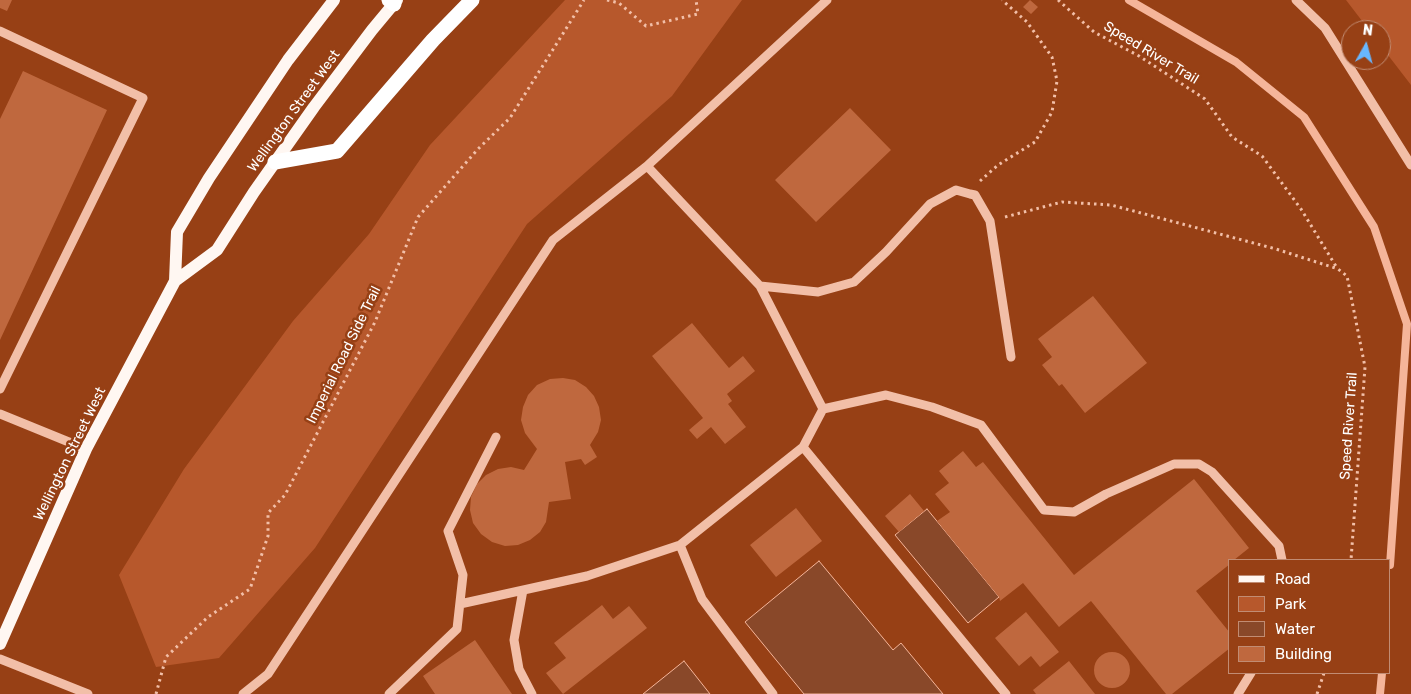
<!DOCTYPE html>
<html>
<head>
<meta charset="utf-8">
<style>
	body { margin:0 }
	#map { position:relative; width:1411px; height:694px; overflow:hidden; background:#974015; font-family:Rubik,sans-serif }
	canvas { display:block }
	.legend { position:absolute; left:1228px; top:559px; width:162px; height:115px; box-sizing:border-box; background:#974015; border:1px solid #c18c73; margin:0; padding:6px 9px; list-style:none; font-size:15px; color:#fff }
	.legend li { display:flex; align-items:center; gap:10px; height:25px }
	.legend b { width:25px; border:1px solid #c18c73 }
	.north { position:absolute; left:1341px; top:20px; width:50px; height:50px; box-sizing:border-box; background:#974015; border:1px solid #c18c73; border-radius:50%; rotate:7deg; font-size:14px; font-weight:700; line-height:20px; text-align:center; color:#fff }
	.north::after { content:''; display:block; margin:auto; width:18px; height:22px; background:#68b7ff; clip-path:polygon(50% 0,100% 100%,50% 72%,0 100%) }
</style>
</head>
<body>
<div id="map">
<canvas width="1411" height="694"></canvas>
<ul class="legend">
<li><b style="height:6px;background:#fff7f2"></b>Road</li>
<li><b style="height:14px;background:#b7582c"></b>Park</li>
<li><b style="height:14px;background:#894829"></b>Water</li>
<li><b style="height:14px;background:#bf683e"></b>Building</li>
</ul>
<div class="north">N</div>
</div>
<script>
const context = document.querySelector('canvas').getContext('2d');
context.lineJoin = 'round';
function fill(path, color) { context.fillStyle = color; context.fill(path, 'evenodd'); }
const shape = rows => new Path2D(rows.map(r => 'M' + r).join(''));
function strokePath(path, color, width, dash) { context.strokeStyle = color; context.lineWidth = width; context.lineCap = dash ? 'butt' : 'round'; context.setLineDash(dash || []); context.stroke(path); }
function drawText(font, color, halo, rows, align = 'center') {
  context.font = font + ' Rubik,sans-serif'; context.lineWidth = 5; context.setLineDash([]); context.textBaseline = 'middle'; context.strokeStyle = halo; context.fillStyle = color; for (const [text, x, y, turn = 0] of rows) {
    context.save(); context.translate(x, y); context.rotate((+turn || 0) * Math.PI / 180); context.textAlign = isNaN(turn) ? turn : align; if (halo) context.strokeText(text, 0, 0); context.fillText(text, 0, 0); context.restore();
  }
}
fill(shape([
	[565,0,742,0,672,96,527,224,315,548,219,658,156,667,119,575,184,469,293,321,369,234,430,145],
	[1346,0,1411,0,1411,85,1381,46,1381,30,1369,30]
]), '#b7582c');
const water = shape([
	[927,509,999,597,968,623,895,535,927,509],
	[819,561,893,650,901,643,943,694,804,694,745,622,819,561],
	[684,661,710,694,643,694,684,661]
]);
fill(water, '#894829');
strokePath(water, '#f5b59a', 1);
strokePath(shape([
	[1129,0,1236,62,1304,117,1374,227,1407,324,1390,565],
	[1380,694,1382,673]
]), '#f5b59a', 8);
fill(shape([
	[0,0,12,0,7,11,0,8],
	[1030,0,1038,7,1031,14,1023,7],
	[23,71,107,110,0,340,0,119],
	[850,108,891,150,816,222,775,180],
	[1093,296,1147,363,1085,413,1062,384,1059,386,1042,365,1052,357,1038,339],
	[692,323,729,368,743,356,755,371,727,394,732,401,728,404,746,427,725,444,711,427,697,439,689,430,703,418,652,356],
	[563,378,575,380,586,387,594,396,599,407,601,420,598,432,590,445,597,457,585,465,581,459,565,462,571,499,549,502,546,522,540,532,530,540,518,545,505,546,492,542,481,534,473,523,470,510,471,497,477,484,486,475,498,469,511,467,524,470,537,449,525,433,521,420,523,407,528,395,537,385,550,379],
	[963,451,976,467,983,462,1074,575,1194,479,1249,548,1234,560,1230,560,1230,564,1196,591,1230,633,1230,648,1172,694,1166,694,1091,601,1059,627,1023,583,1000,601,999,597,937,521,950,512,935,494,949,483,939,471],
	[910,494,924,511,899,532,885,516],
	[796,508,822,541,776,577,750,545],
	[602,605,613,619,629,606,647,628,563,694,546,673,566,658,554,643],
	[1026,612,1059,652,1040,667,1031,656,1019,666,995,638],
	[475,640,512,694,435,694,423,676],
	'1094 670a18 18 0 1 1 36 0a18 18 0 1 1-36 0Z',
	[1069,661,1095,694,1036,694,1033,690]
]), '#bf683e');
strokePath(shape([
	[607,0,619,3,646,26,698,14,696,0],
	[1058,0,1094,32,1139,56,1205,99,1232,137,1262,156,1301,209,1337,268],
	[980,181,998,165,1035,142,1052,112,1057,81,1052,57,1027,22,1002,0],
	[1005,217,1062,202,1111,205,1276,249,1338,269,1347,276,1365,367,1351,560],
	[156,694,166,657,208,617,250,589,268,536,268,513,285,495,375,322,418,217,478,149,510,118,584,0],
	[1317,694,1324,673]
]), '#f2bfa8', 3, [2.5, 4]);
strokePath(shape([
	[1296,0,1325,28,1411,165],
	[0,31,143,98,0,389],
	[647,166,760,286,823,409],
	[760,286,818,292,854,282,886,252,930,204,956,190,970,194,975,195,990,221,1011,357],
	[0,414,86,449],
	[803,447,1006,694],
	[680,545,702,599,773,694],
	[523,590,514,640,519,669,532,694],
	[460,604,587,576,680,545,803,447,823,409,886,395,932,407,981,425,1044,510,1074,512,1106,494,1174,464,1199,464,1212,472,1279,546,1282,560],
	[0,659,88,694],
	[243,694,268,674,553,240,647,166,827,0],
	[389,694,457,629,463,575,448,531,496,437],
	[1238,694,1251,673]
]), '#f2bfa8', 9);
strokePath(shape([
	[175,281,217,250,254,192,314,107,372,30,397,0],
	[0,644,86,449,175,281,177,232,209,178,288,60,334,0]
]), '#fff7f2', 12);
strokePath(shape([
	[389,0,394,4],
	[275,162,337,151,433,40,472,0]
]), '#fff', 15);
drawText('14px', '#fff', '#974015', [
	["Speed River Trail",1151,53,31],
	["Wellington Street West",294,111,-54],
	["Imperial Road Side Trail",344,355,-64],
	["Speed River Trail",1349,426,-86],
	["Wellington Street West",70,454,-64]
]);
</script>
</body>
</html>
